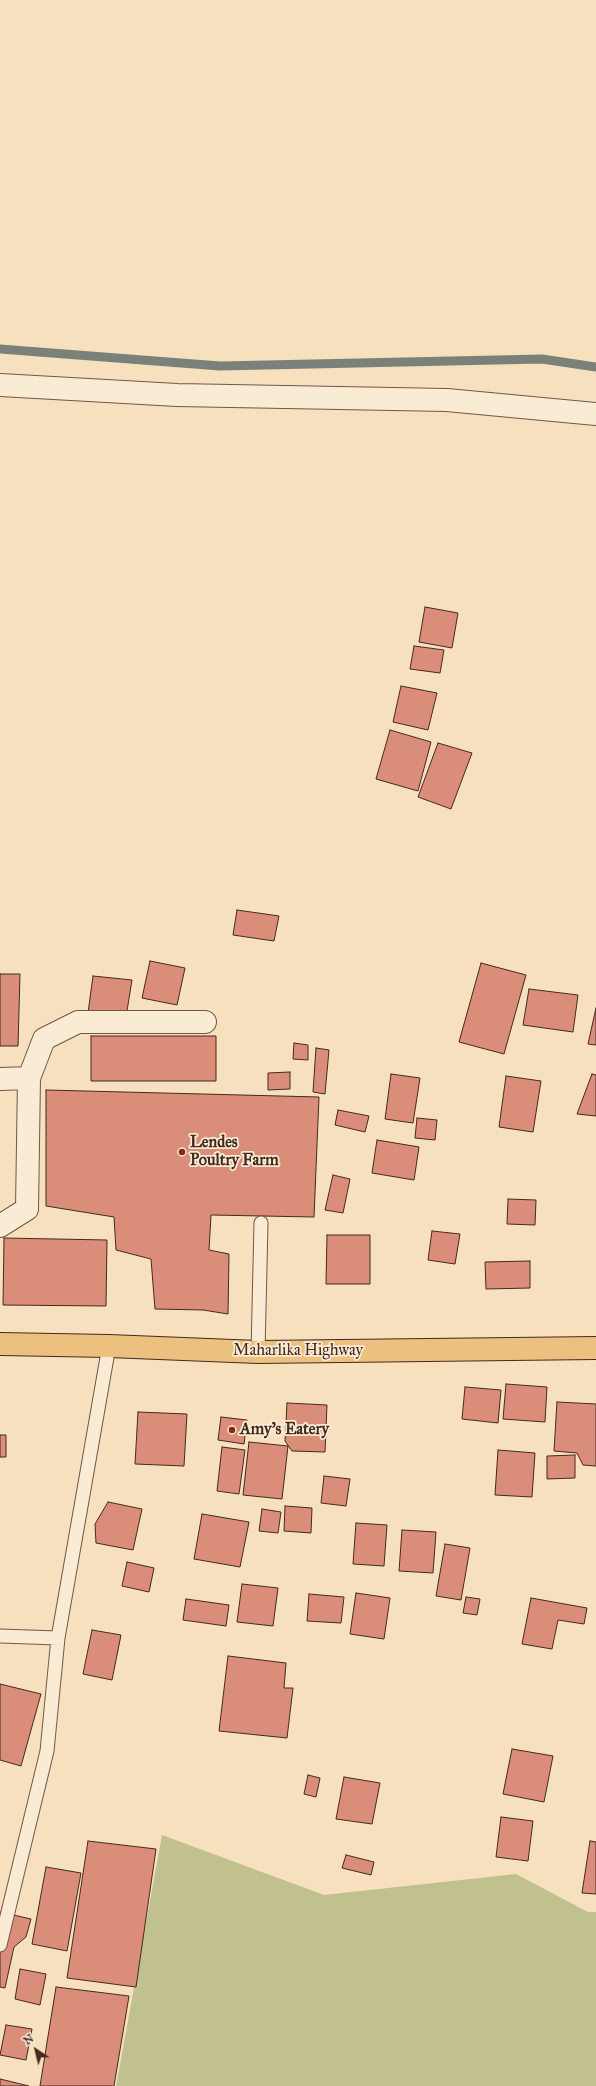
<!DOCTYPE html>
<html>
<head>
<meta charset="utf-8">
<style>
	body { margin:0 }
	#map { position:relative; width:596px; height:2086px; overflow:hidden; background:#f7e0be; font-family:"IM FELL Great Primer",serif }
	canvas { display:block }
	.north { position:absolute; left:16px; top:2030px; width:40px; height:40px; -webkit-text-stroke:3px #faebd5; paint-order:stroke; rotate:325deg; font-size:11px; font-weight:700; line-height:16px; text-align:center; color:#44291e }
	.north::after { content:''; display:block; margin:auto; width:14px; height:18px; background:#44291e; clip-path:polygon(50% 0,100% 100%,50% 72%,0 100%) }
</style>
</head>
<body>
<div id="map">
<canvas width="596" height="2086"></canvas>
<div class="north">N</div>
</div>
<script>
const context = document.querySelector('canvas').getContext('2d');
context.lineJoin = 'round';
function fill(path, color) { context.fillStyle = color; context.fill(path, 'evenodd'); }
const shape = rows => new Path2D(rows.map(r => 'M' + r).join(''));
function strokePath(path, color, width, dash) { context.strokeStyle = color; context.lineWidth = width; context.lineCap = dash ? 'butt' : 'round'; context.setLineDash(dash || []); context.stroke(path); }
function drawText(font, color, halo, rows, align = 'center') {
  context.font = font + ' "IM FELL Great Primer",serif'; context.lineWidth = 3.5; context.setLineDash([]); context.textBaseline = 'middle'; context.strokeStyle = halo; context.fillStyle = color; for (const [text, x, y, turn = 0] of rows) {
    context.save(); context.translate(x, y); context.rotate((+turn || 0) * Math.PI / 180); context.textAlign = isNaN(turn) ? turn : align; if (halo) context.strokeText(text, 0, 0); context.fillText(text, 0, 0); context.restore();
  }
}
fill(shape([
	[162,1835,324,1895,516,1874,588,1912,596,1912,596,2086,116,2086]
]), '#c1c18f');
strokePath(shape([
	[0,349,220,366,542,359,596,367]
]), '#7a817a', 9);
const building = shape([
	[425,607,458,613,452,648,419,642,425,607],
	[414,646,444,650,440,673,410,669,414,646],
	[401,686,437,693,428,730,393,722,401,686],
	[390,730,431,742,418,791,376,779,390,730],
	[438,743,472,753,451,809,418,797,438,743],
	[237,910,279,916,274,941,233,935,237,910],
	[150,961,185,968,177,1005,142,998,150,961],
	[481,963,526,975,504,1054,459,1042,481,963],
	[0,974,20,974,18,1046,0,1046,0,974],
	[93,976,132,980,126,1017,88,1013,93,976],
	[529,989,578,995,573,1032,523,1025,529,989],
	[596,1008,596,1045,588,1044,596,1008],
	[91,1036,216,1036,216,1081,91,1081,91,1036],
	[294,1043,308,1045,308,1060,293,1059,294,1043],
	[316,1048,329,1050,325,1094,313,1092,316,1048],
	[290,1072,290,1089,268,1090,268,1073,290,1072],
	[391,1074,420,1078,413,1123,385,1119,391,1074],
	[592,1074,596,1075,596,1116,577,1114,592,1074],
	[506,1076,541,1081,533,1132,499,1127,506,1076],
	[46,1090,319,1097,314,1217,211,1215,209,1250,229,1254,228,1314,203,1310,155,1309,151,1259,116,1250,114,1217,46,1206,46,1090],
	[338,1110,369,1116,365,1132,335,1125,338,1110],
	[417,1118,437,1120,435,1140,415,1138,417,1118],
	[377,1140,419,1147,414,1180,372,1173,377,1140],
	[333,1175,350,1179,343,1213,325,1210,333,1175],
	[508,1199,536,1200,535,1225,507,1224,508,1199],
	[432,1231,460,1234,455,1264,428,1260,432,1231],
	[327,1235,370,1235,370,1284,326,1284,327,1235],
	[4,1238,107,1240,106,1306,3,1305,4,1238],
	[530,1261,530,1288,486,1289,485,1262,530,1261],
	[506,1384,547,1387,545,1422,503,1419,506,1384],
	[465,1387,501,1390,498,1423,462,1419,465,1387],
	[557,1402,596,1404,596,1466,583,1465,577,1453,554,1451,557,1402],
	[287,1403,327,1405,325,1452,292,1451,285,1441,287,1403],
	[138,1412,187,1414,184,1466,135,1464,138,1412],
	[221,1417,247,1420,244,1444,218,1440,221,1417],
	[0,1435,6,1435,6,1457,0,1457,0,1435],
	[249,1442,288,1446,282,1499,243,1495,249,1442],
	[222,1447,245,1450,239,1494,217,1491,222,1447],
	[498,1450,535,1453,532,1497,495,1495,498,1450],
	[575,1455,575,1478,547,1479,547,1456,575,1455],
	[324,1476,350,1479,346,1506,321,1503,324,1476],
	[108,1502,142,1509,133,1550,96,1543,95,1524,108,1502],
	[285,1506,312,1508,311,1533,284,1531,285,1506],
	[262,1509,281,1512,278,1533,259,1531,262,1509],
	[202,1514,249,1522,240,1567,194,1559,202,1514],
	[356,1523,387,1525,384,1566,353,1564,356,1523],
	[402,1530,436,1532,433,1573,399,1571,402,1530],
	[445,1544,470,1548,461,1600,436,1596,445,1544],
	[127,1562,154,1568,149,1592,122,1586,127,1562],
	[242,1584,278,1588,273,1626,237,1622,242,1584],
	[356,1593,390,1598,384,1639,350,1634,356,1593],
	[309,1594,344,1597,341,1623,307,1621,309,1594],
	[466,1597,480,1599,477,1615,463,1613,466,1597],
	[531,1598,587,1608,584,1624,558,1620,552,1649,522,1644,531,1598],
	[186,1599,229,1605,226,1626,183,1620,186,1599],
	[92,1630,121,1635,112,1680,83,1674,92,1630],
	[228,1656,286,1663,284,1688,293,1688,287,1738,219,1731,228,1656],
	[0,1684,41,1694,21,1766,0,1760,0,1684],
	[512,1749,553,1756,544,1802,503,1794,512,1749],
	[308,1775,320,1778,316,1797,304,1794,308,1775],
	[344,1777,380,1783,372,1824,336,1819,344,1777],
	[501,1817,533,1821,528,1861,496,1857,501,1817],
	[88,1841,156,1849,136,1987,67,1978,88,1841],
	[590,1841,596,1842,596,1894,582,1893,590,1841],
	[346,1855,374,1862,371,1875,342,1868,346,1855],
	[46,1867,81,1873,67,1951,32,1944,46,1867],
	[0,1912,31,1919,26,1937,14,1947,5,1988,0,1987,0,1912],
	[20,1969,46,1974,40,2005,15,1999,20,1969],
	[56,1987,129,1996,114,2086,40,2086,56,1987],
	[6,2025,32,2029,26,2060,0,2055,6,2025],
	[0,2079,29,2086,0,2086,0,2079]
]);
fill(building, '#da8e7a');
strokePath(building, '#44291e', 1);
const lane = shape([
	[258,1352,261,1223],
	[0,1636,58,1638],
	[0,1945,47,1751,58,1638,109,1346]
]);
const street = shape([
	[0,385,177,395,447,400,596,414],
	[29,1078,44,1039,78,1022,205,1022],
	[0,1079,29,1078,27,1209,0,1226]
]);
const highway = shape([
	[0,1344,109,1346,258,1352,596,1348]
]);
strokePath(lane, '#715746', 15);
strokePath(street, '#715746', 24);
strokePath(highway, '#44291e', 24);
strokePath(lane, '#faebd5', 13);
strokePath(street, '#faebd5', 22);
strokePath(highway, '#ecc07f', 22);
for (const [x, y, r, color] of [
	[182,1152,4,"#8f2418"],
	[232,1430,4,"#8f2418"]
]) { const dot = new Path2D(); dot.arc(x, y, r, 0, 2 * Math.PI); context.fillStyle = color; context.fill(dot); strokePath(dot, '#faebd5', 1.5); }
drawText('bold 16px', '#44291e', '#faebd5', [
	["Lendes",190,1143],
	["Poultry Farm",190,1161],
	["Amy's Eatery",240,1430]
], 'left');
drawText('16px', '#44291e', '#faebd5', [
	["Maharlika Highway",298,1351]
]);
</script>
</body>
</html>
